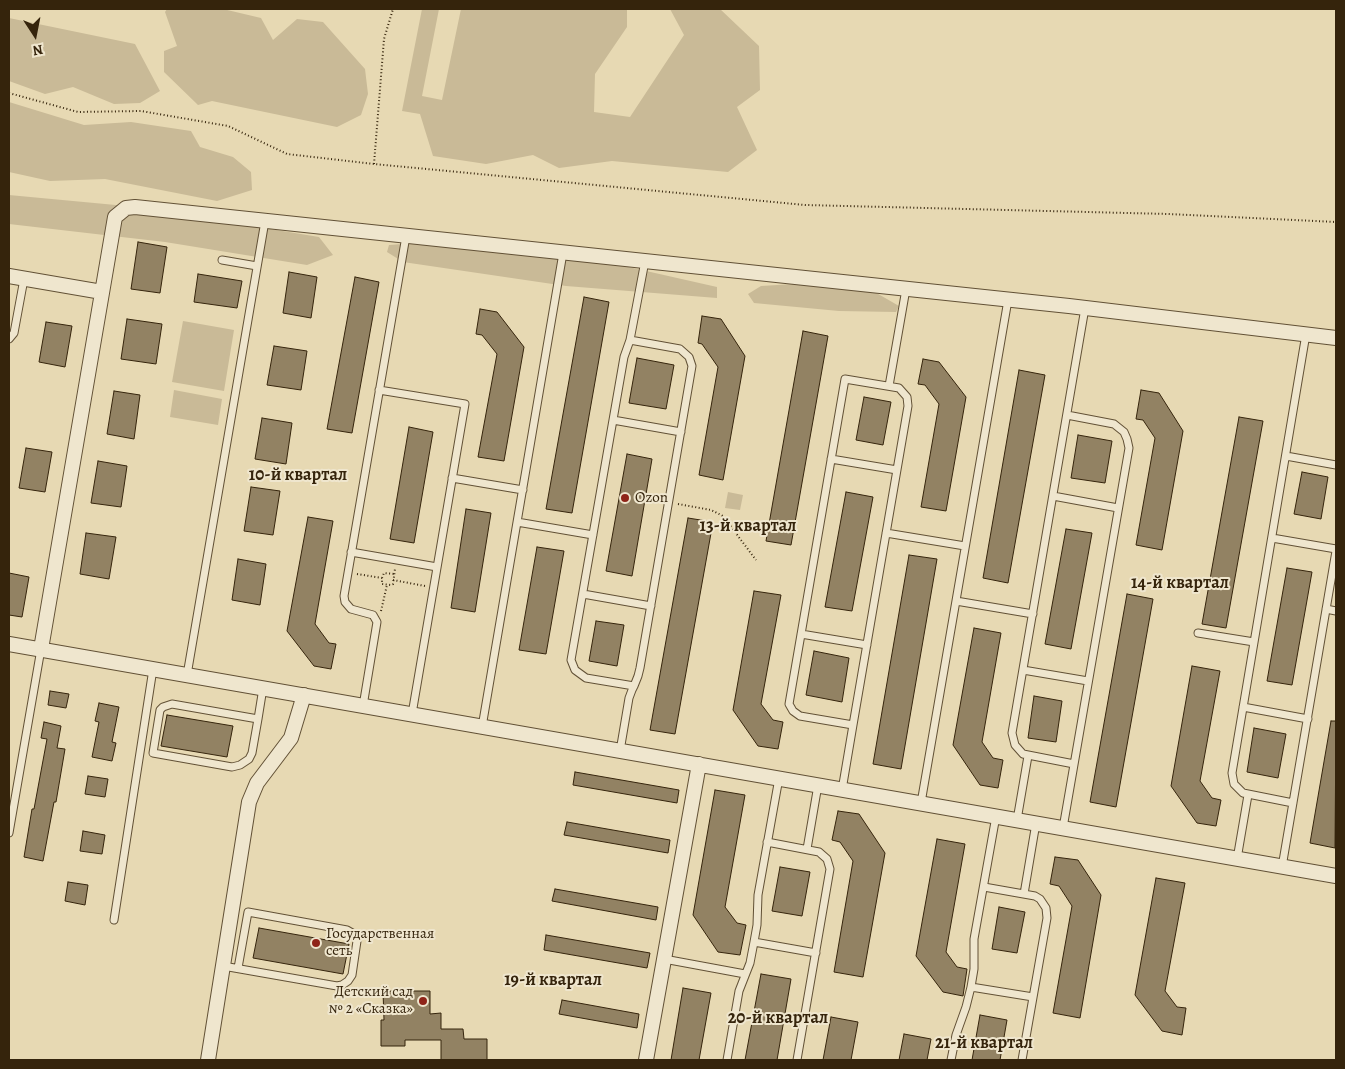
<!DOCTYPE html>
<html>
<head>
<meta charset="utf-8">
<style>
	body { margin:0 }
	#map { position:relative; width:1345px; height:1069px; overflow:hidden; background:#e7d9b3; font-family:Alegreya,serif }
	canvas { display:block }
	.frame { position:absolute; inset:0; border:10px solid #35240c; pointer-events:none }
	.north { position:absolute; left:10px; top:10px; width:50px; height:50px; -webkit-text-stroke:4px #efe6ce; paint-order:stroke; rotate:169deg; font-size:14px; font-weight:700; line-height:20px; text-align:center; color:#35240c }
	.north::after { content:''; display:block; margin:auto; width:18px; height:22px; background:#35240c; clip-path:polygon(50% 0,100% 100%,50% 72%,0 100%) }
</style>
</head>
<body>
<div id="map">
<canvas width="1345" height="1069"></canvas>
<div class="frame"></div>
<div class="north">N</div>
</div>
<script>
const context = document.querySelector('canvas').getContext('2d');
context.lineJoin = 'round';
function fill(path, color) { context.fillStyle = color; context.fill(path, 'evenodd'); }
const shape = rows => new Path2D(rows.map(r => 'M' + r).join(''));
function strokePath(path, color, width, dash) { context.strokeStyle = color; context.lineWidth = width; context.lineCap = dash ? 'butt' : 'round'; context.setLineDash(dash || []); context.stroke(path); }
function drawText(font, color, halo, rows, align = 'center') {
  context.font = font + ' Alegreya,serif'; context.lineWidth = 4; context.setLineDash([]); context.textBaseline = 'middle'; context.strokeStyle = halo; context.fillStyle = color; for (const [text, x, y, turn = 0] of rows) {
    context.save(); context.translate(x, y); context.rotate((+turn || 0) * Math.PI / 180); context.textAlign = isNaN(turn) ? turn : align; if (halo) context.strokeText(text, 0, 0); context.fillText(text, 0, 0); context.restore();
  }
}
fill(shape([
	[167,9,223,9,261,18,273,40,297,19,323,22,365,69,368,94,361,115,337,127,212,101,198,105,164,72,164,51,177,46,165,12],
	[422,9,439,9,422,96,442,100,461,9,627,9,627,27,595,74,594,112,630,117,684,35,670,9,720,9,759,46,760,90,737,107,757,150,728,172,612,161,559,168,533,155,486,164,433,156,420,114,402,111],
	[9,18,135,44,160,91,140,103,114,104,73,87,45,94,9,81],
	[9,102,84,125,131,122,191,131,200,147,233,157,251,172,252,190,217,201,105,179,50,181,9,172],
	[9,195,137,207,319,237,333,255,307,265,165,242,9,224],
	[429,242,624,266,717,287,717,298,566,286,403,262,387,252,389,245],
	[810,283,873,291,899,306,896,312,839,311,754,303,748,294,761,286],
	[183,321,234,330,224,391,172,382],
	[174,390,222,399,218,425,170,417],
	[728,492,743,495,740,510,725,508]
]), '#c9ba97');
const building = shape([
	[138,242,167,247,160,293,131,289,138,242],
	[289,272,317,277,311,318,283,313,289,272],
	[198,274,242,281,237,308,194,302,198,274],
	[355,277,379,282,352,433,327,429,355,277],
	[584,297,609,302,572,513,546,509,584,297],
	[480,309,497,312,524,347,504,461,478,457,497,354,482,335,476,334,480,309],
	[702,316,721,319,745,356,723,480,699,475,718,367,702,344,698,343,702,316],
	[127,319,162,324,156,364,121,359,127,319],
	[46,322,72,326,65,367,39,362,46,322],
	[803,331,828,336,791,545,766,541,803,331],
	[274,346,307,351,301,390,267,385,274,346],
	[637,358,674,365,666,409,629,403,637,358],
	[923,359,939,362,966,397,946,511,921,507,939,404,925,385,918,384,923,359],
	[1019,370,1045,375,1008,583,983,578,1019,370],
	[1141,390,1159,393,1183,431,1162,550,1136,545,1155,438,1143,420,1136,419,1141,390],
	[114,391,140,395,134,439,107,434,114,391],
	[864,397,891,402,883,445,856,440,864,397],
	[1239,417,1263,421,1226,628,1202,624,1239,417],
	[262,418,292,423,286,464,255,459,262,418],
	[409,427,433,432,414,543,390,539,409,427],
	[1078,435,1112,441,1105,483,1071,478,1078,435],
	[26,448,52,452,45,492,19,488,26,448],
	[627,454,652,459,632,576,606,571,627,454],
	[98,461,127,466,121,507,91,503,98,461],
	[1302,472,1328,477,1321,519,1294,514,1302,472],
	[251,487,280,491,273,535,244,531,251,487],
	[846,492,873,497,852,611,825,607,846,492],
	[466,509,491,513,475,612,451,608,466,509],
	[308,517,333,521,315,624,329,643,336,644,331,669,314,666,287,631,308,517],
	[688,518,713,522,675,734,650,730,688,518],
	[1066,529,1092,533,1071,649,1045,644,1066,529],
	[86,533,116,537,109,579,80,574,86,533],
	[537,547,564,551,546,654,519,650,537,547],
	[909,555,937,559,901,769,873,764,909,555],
	[238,559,266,564,260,605,232,600,238,559],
	[1287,568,1312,572,1292,685,1267,681,1287,568],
	[9,573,29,577,22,617,9,615,9,573],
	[754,591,781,595,761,704,773,720,783,722,778,749,758,746,733,710,754,591],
	[1127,594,1153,599,1116,807,1090,802,1127,594],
	[596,621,624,625,617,666,589,661,596,621],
	[974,628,1001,633,982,742,993,758,1003,760,998,788,980,785,953,745,974,628],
	[814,651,849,658,842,702,806,695,814,651],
	[1192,666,1220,671,1200,781,1212,798,1221,800,1216,826,1197,823,1171,786,1192,666],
	[50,691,69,694,66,708,48,705,50,691],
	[1034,696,1062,701,1056,742,1028,738,1034,696],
	[99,703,119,707,112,742,116,743,112,761,92,757,99,722,95,721,99,703],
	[167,715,233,726,227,757,161,746,167,715],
	[1331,721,1336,721,1335,848,1310,843,1331,721],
	[44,722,61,726,57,748,65,749,56,802,54,802,43,861,24,857,32,809,34,809,47,739,41,738,44,722],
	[1254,728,1286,734,1278,778,1247,772,1254,728],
	[575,772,679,790,677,803,573,785,575,772],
	[88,776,108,779,105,797,85,794,88,776],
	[715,790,745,795,725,907,737,923,746,925,740,955,718,952,693,915,715,790],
	[838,811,859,814,885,853,863,977,834,972,853,861,840,842,832,840,838,811],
	[567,822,670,840,668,853,564,835,567,822],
	[83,831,105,835,102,854,80,851,83,831],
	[937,839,965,844,946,952,957,967,967,969,963,996,943,992,916,956,937,839],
	[1055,857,1078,860,1101,895,1080,1018,1053,1013,1072,906,1059,886,1050,884,1055,857],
	[780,867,810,872,802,916,772,911,780,867],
	[1156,878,1185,883,1165,991,1177,1007,1186,1008,1182,1035,1162,1031,1135,995,1156,878],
	[68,882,88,885,85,905,65,901,68,882],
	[555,889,658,907,656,920,552,901,555,889],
	[999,907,1025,912,1017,953,992,949,999,907],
	[259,928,349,944,343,974,253,958,259,928],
	[546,935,650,953,647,968,544,950,546,935],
	[761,974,791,979,777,1060,745,1060,761,974],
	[683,988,711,993,699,1060,671,1060,683,988],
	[383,991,430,991,430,1014,441,1013,441,1029,463,1029,464,1039,487,1039,487,1060,441,1060,441,1040,405,1040,405,1046,381,1046,381,1020,384,1020,383,991],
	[562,1000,639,1014,637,1028,559,1014,562,1000],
	[980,1015,1007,1020,1000,1060,972,1060,980,1015],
	[831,1017,858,1022,851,1060,823,1060,831,1017],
	[904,1034,931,1039,927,1060,899,1060,904,1034]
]);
fill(building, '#928263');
strokePath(building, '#35240c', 1);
const lane = shape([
	[222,260,257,266],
	[9,339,14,333,24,279],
	[630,340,645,261],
	[889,386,906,289],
	[379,390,465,404,412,714],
	[613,420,681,432],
	[1286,456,1336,465],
	[831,459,897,470],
	[452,478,523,490],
	[1053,496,1118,508],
	[517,522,593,535],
	[886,533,965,546],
	[1272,538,1336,549],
	[351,552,437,567],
	[583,594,651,606],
	[956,601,1033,614],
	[1326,609,1336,611],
	[1198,633,1254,642],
	[801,634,867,645],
	[1023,670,1088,681],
	[187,675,265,221],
	[363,706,377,622,373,615,351,609,345,602,344,596,406,236],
	[1243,707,1308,719],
	[258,719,252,753,249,759,240,765,232,767,153,753,160,710,163,707,172,704,258,719,263,688],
	[482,727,563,253],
	[620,751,629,698,632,690,634,686,638,676,640,668,692,366,689,357,680,349,630,340,624,357,571,660,575,670,586,678,634,686],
	[1074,764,1023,754,1015,745,1012,733,1085,308],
	[842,790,853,725,908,406,907,397,899,388,845,379,789,704,793,711,800,716,853,725],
	[921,803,1008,300],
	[1293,803,1243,793,1234,784,1232,773,1306,334],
	[1017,820,1028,756],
	[1063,828,1129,448,1127,439,1124,432,1114,424,1067,415],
	[9,833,41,649],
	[767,842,819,852,827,859,830,869,797,1060],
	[807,849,818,785],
	[1237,859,1248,795],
	[1282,867,1336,551],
	[984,887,1035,896,1040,899,1046,908,1047,918,1022,1060],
	[1024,894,1036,823],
	[114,920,153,669],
	[754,942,816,953],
	[664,959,745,974],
	[223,966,337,986,342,985,348,981,352,975,357,941,354,934,347,930,248,912,238,968],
	[971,987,1033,997],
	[727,1060,739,991,750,963,754,942,757,925,758,895,779,778],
	[951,1060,956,1035,966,1007,971,987,974,969,974,939,996,816]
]);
const street = shape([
	[9,276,102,292],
	[9,644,1336,876],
	[41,649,115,217,126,208,135,207,1069,306,1336,338],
	[208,1060,249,802,257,783,291,738,304,695],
	[646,1060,699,764]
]);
strokePath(lane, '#625136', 9);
strokePath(street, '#625136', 16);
strokePath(shape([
	[9,93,78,112,141,111,228,126,287,154,374,164,805,205,1168,214,1336,222],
	[374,164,384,39,393,9],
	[678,504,711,510,723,516,756,560],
	[357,574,382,578,382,584,391,585,393,584,395,569],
	[382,578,384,573,394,574],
	[393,580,425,586],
	[381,611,387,585]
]), '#35240c', 2, [1, 2.5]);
strokePath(lane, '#efe6ce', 7);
strokePath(street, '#efe6ce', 14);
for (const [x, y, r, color] of [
	[625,498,5,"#8f2418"],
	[316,943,5,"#8f2418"],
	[423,1001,5,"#8f2418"]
]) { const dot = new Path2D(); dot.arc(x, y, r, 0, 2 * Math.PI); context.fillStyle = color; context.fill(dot); strokePath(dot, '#efe6ce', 2); }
drawText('15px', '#35240c', '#efe6ce', [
	["Ozon",635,498],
	["Государственная",326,934],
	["сеть",326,951],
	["Детский сад",413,992,"right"],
	["№ 2 «Сказка»",413,1009,"right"]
], 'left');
drawText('bold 18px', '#35240c', '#efe6ce', [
	["10-й квартал",298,476],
	["13-й квартал",748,527],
	["14-й квартал",1180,584],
	["19-й квартал",553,981],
	["20-й квартал",778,1019],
	["21-й квартал",984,1044]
]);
</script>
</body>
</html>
